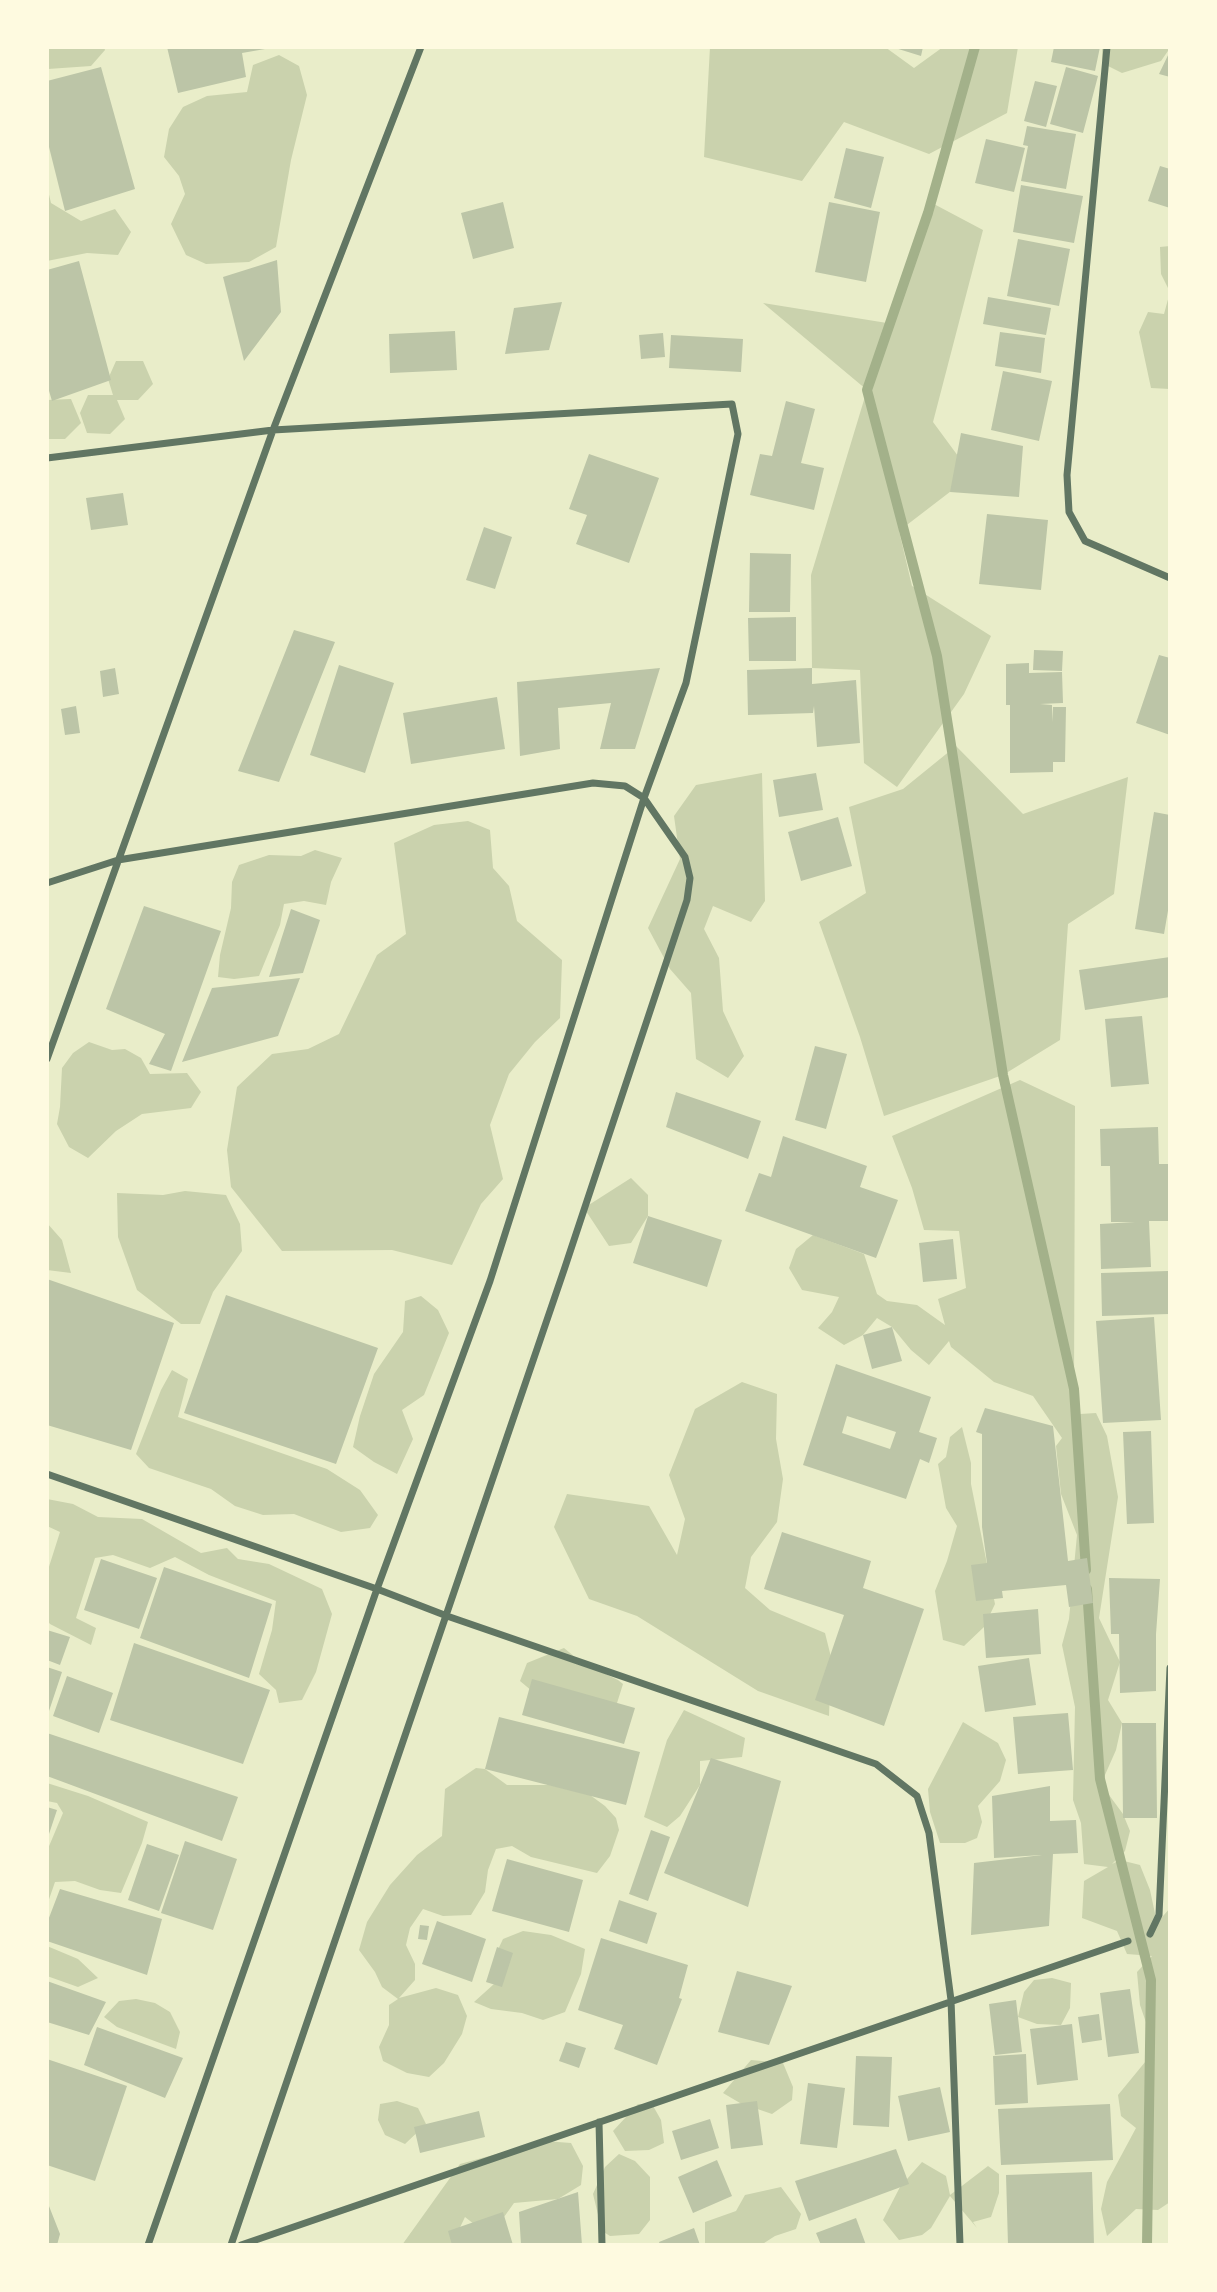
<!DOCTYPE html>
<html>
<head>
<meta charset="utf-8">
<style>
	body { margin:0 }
	#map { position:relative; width:1217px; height:2292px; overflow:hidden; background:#e9edc9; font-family:Signika,sans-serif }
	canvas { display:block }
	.frame { position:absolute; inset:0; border:49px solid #fefae0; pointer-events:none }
</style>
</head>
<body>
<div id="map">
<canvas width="1217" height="2292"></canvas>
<div class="frame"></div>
</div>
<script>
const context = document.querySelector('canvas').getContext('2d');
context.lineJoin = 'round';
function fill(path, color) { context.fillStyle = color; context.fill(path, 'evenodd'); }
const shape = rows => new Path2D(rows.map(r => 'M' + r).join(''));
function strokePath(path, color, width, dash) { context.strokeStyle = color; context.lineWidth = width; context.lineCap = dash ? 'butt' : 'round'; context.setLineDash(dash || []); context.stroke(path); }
fill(shape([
	[47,47,104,47,105,50,91,66,48,69],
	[710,47,885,47,914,68,943,47,1018,47,1007,113,929,154,844,122,802,181,704,157],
	[1102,47,1170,47,1170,48,1161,61,1122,73,1102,63],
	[279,55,299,66,307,95,291,160,276,247,249,262,206,264,186,255,171,224,185,194,179,176,164,157,169,129,183,107,207,96,247,92,253,65],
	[47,186,51,203,81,221,115,209,131,232,118,255,87,253,47,261],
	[932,203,983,230,933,422,972,475,899,531,912,586,991,636,964,694,897,787,864,763,860,670,812,668,811,575,867,390,763,303,887,323],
	[1170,246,1170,389,1151,388,1139,332,1148,312,1164,314,1170,292,1161,274,1160,247],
	[116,361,143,361,153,384,138,400,117,400,125,419,110,434,87,433,80,413,88,395,113,395,108,379],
	[71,399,81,423,65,439,47,439,47,400],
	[956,746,1023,814,1128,777,1114,894,1068,924,1060,1040,1003,1075,884,1116,860,1037,819,922,866,893,849,807,903,789],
	[762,773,765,901,751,922,713,906,704,929,719,958,723,1011,744,1056,728,1078,696,1059,691,993,670,969,648,928,680,859,674,816,696,785],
	[468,821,490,830,493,868,509,886,517,921,562,960,560,1018,535,1042,509,1074,490,1125,503,1179,481,1204,452,1265,392,1250,282,1251,231,1187,227,1150,237,1087,272,1054,308,1049,339,1034,377,955,406,934,394,843,434,825],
	[315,850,342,858,331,882,326,905,304,901,284,904,280,925,259,976,234,979,218,977,220,955,231,908,232,882,239,865,269,855,301,856],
	[89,1042,112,1050,125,1049,141,1058,150,1074,187,1073,201,1092,191,1108,142,1114,116,1131,88,1158,69,1147,57,1124,60,1107,62,1068,73,1053],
	[1020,1080,1075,1106,1074,1389,1080,1414,1096,1413,1107,1436,1118,1497,1099,1618,1120,1662,1108,1700,1122,1723,1116,1750,1101,1784,1123,1814,1130,1831,1125,1851,1112,1864,1120,1860,1140,1865,1150,1890,1157,1923,1170,1908,1170,2202,1158,2210,1136,2209,1107,2236,1101,2209,1107,2182,1136,2128,1121,2116,1118,2095,1150,2056,1150,2034,1140,2005,1137,1972,1152,1956,1127,1954,1117,1931,1082,1918,1084,1881,1108,1867,1084,1864,1081,1823,1073,1800,1075,1707,1062,1645,1069,1619,1077,1535,1061,1494,1056,1446,1062,1438,1033,1396,994,1382,951,1347,949,1341,929,1365,911,1350,892,1327,877,1318,863,1335,844,1345,818,1328,832,1312,839,1297,802,1290,789,1268,796,1249,813,1235,864,1254,877,1294,887,1301,917,1305,945,1325,938,1299,966,1288,959,1231,924,1230,912,1188,892,1136],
	[631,1178,648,1195,648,1216,631,1243,609,1246,584,1208],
	[185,1191,226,1195,240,1224,242,1251,213,1292,200,1324,181,1324,137,1290,118,1237,117,1193,163,1195],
	[47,1223,62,1240,71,1273,47,1270],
	[421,1296,438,1310,449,1333,424,1395,402,1410,413,1439,397,1474,374,1462,353,1447,360,1416,374,1374,403,1332,405,1301],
	[172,1370,188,1379,178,1417,327,1469,360,1490,378,1515,370,1528,341,1532,294,1514,263,1515,235,1506,211,1489,149,1468,136,1454,161,1390],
	[742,1382,777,1394,776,1439,783,1479,777,1522,751,1557,745,1588,770,1610,825,1633,831,1657,829,1716,758,1691,637,1616,589,1599,554,1527,567,1494,649,1506,677,1555,685,1519,669,1475,695,1409],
	[962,1427,971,1463,971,1484,995,1604,984,1627,964,1646,943,1640,935,1591,947,1561,957,1526,946,1508,938,1464,946,1457,950,1437],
	[47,1499,73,1504,98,1517,142,1519,201,1553,227,1548,238,1559,269,1564,322,1589,332,1614,316,1672,302,1700,279,1703,276,1690,259,1674,272,1630,276,1601,209,1575,175,1557,150,1568,113,1555,95,1558,76,1618,96,1628,91,1645,50,1624,47,1620,47,1573,60,1532,47,1526],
	[564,1648,581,1662,618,1680,623,1684,617,1703,603,1709,544,1701,520,1681,527,1663],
	[684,1710,745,1738,742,1757,700,1761,700,1785,680,1816,667,1827,644,1817,667,1740],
	[963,1722,998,1743,1006,1760,1000,1781,978,1806,982,1822,977,1838,965,1843,940,1843,930,1812,928,1789],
	[476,1768,485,1769,507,1785,550,1785,590,1795,605,1806,616,1818,619,1830,610,1856,597,1873,531,1857,512,1846,496,1849,488,1870,485,1892,471,1915,443,1916,423,1909,410,1928,406,1945,415,1964,415,1980,399,1998,436,1988,458,1995,467,2016,462,2034,444,2063,429,2077,407,2073,383,2061,379,2047,389,2025,389,2005,398,1999,382,1987,375,1972,359,1950,367,1922,390,1885,417,1855,442,1836,445,1789],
	[47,1783,88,1796,148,1822,142,1843,121,1893,100,1890,75,1881,55,1882,47,1905,47,1851,63,1813,57,1803,47,1801],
	[523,1931,551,1935,585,1949,581,1974,565,2012,543,2020,522,2013,491,2009,474,2002,494,1984,494,1958,503,1939],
	[47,1946,78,1959,98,1978,78,1987,47,1976],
	[1052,1978,1071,1983,1070,2008,1061,2025,1037,2024,1018,2017,1024,1992,1034,1980],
	[136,1999,155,2003,170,2012,180,2032,176,2049,117,2027,104,2017,119,2001],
	[751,2060,783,2063,793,2087,792,2100,772,2114,740,2103,723,2093],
	[397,2101,418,2108,426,2124,405,2144,385,2135,378,2120,380,2104],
	[638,2104,652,2104,661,2120,664,2143,649,2150,625,2151,613,2131],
	[544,2141,571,2143,583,2166,581,2185,558,2199,514,2203,504,2217,479,2228,465,2217,454,2240,454,2245,402,2245,460,2164],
	[619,2154,635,2161,650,2177,650,2220,639,2234,610,2236,602,2231,593,2194,605,2167],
	[922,2162,946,2176,950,2195,988,2166,999,2174,999,2193,991,2217,973,2222,977,2228,950,2196,931,2228,922,2235,899,2240,883,2220,900,2187],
	[781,2187,801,2214,796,2229,775,2236,761,2245,705,2245,705,2222,736,2211,745,2195]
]), '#cad2ad');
strokePath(shape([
	[975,47,928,213,867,390,937,656,1003,1075,1074,1389,1086,1570],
	[1087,1589,1100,1779,1151,1980,1147,2245]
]), '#a3b18a', 10);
fill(shape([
	[167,47,265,47,265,49,242,53,246,77,178,93],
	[892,47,923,47,921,56],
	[1054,47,1100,47,1095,71,1051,62],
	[1170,51,1170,77,1159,74],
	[101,67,135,189,65,211,47,139,47,81],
	[1066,67,1098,76,1083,133,1050,124],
	[1035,81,1057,86,1046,127,1024,121],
	[1027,126,1076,134,1066,189,1021,181,1028,146,1023,145],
	[986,139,1025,148,1014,192,975,183],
	[846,148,884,157,871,208,834,198],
	[1160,166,1170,169,1170,208,1148,201],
	[1021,185,1083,196,1074,243,1013,232],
	[503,202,514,248,473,259,461,213],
	[829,202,880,212,866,282,815,272],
	[1018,239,1070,249,1059,306,1007,296],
	[277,260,281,312,244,361,223,277],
	[79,261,111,380,52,401,47,384,47,270],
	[988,297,1051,308,1046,335,983,324],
	[562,302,549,350,505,354,514,308],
	[455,331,457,370,390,373,389,334],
	[1000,332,1045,338,1041,373,995,366],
	[663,333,665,357,641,359,639,335],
	[671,335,743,339,741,372,669,368],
	[1003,371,1052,381,1039,441,991,430],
	[786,401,815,409,801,463,824,468,814,510,750,495,760,454,772,456],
	[961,433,1023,446,1019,497,950,492],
	[589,454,659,478,629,563,576,544,587,515,569,509],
	[123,493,128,525,91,530,86,498],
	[987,514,1048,520,1041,590,979,584],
	[484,527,512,537,495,589,466,580],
	[750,553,791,554,790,612,749,612],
	[796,617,796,661,749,661,748,618],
	[294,630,335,642,279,782,238,771],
	[1034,650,1063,651,1062,671,1033,670],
	[1159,655,1170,658,1170,735,1136,723],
	[1029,663,1029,673,1062,672,1063,703,1040,704,1052,705,1052,722,1053,707,1066,707,1065,762,1053,762,1053,772,1010,773,1010,705,1006,705,1006,664],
	[339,665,394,683,365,773,310,755],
	[115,668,119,694,103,697,100,671],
	[660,668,635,749,600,749,611,703,558,708,560,749,520,756,517,682],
	[812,668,812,684,856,680,860,743,817,747,814,706,813,713,748,715,747,670],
	[497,697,505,749,411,764,403,713],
	[76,706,80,733,65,735,61,709],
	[816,773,823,810,779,817,773,780],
	[1154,812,1170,815,1170,899,1164,934,1135,929],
	[838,817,852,866,801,881,788,832],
	[144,906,221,931,171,1071,149,1064,165,1034,106,1009],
	[291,909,320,920,303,973,269,977],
	[1170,957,1170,997,1085,1010,1079,970],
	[300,978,278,1036,182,1062,212,988],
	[1142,1016,1149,1084,1111,1087,1105,1019],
	[815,1046,847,1054,826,1129,795,1120],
	[676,1092,761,1121,748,1159,666,1127],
	[1158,1127,1159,1164,1170,1164,1170,1221,1149,1221,1151,1267,1101,1269,1100,1224,1135,1222,1111,1222,1110,1166,1101,1166,1100,1129],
	[783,1136,867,1166,860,1187,898,1200,876,1258,745,1211,759,1173,771,1177],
	[648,1216,722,1240,707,1287,633,1263],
	[953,1239,957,1279,923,1282,919,1243],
	[1168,1271,1169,1314,1102,1316,1101,1273],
	[47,1279,174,1323,131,1450,47,1425],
	[226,1295,378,1348,336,1464,184,1413],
	[1154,1317,1161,1420,1103,1423,1096,1321],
	[892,1327,902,1361,872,1369,863,1335],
	[836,1364,931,1397,919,1432,937,1438,929,1463,920,1459,906,1499,803,1465],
	[847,1416,896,1432,890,1449,842,1433],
	[985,1408,1053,1426,1068,1561,1087,1558,1093,1603,1069,1607,1066,1585,1002,1591,1003,1598,976,1601,971,1565,987,1563,982,1527,982,1434,976,1432],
	[1151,1431,1154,1523,1127,1524,1123,1432],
	[782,1532,871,1561,863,1588,924,1609,884,1726,815,1700,844,1615,764,1589],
	[101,1559,157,1578,139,1629,84,1610],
	[164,1567,272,1604,249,1678,140,1638],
	[1109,1578,1160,1579,1156,1634,1156,1691,1120,1693,1119,1634,1111,1634],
	[1038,1609,1041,1654,986,1658,983,1614],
	[47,1630,70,1637,60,1665,47,1660],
	[134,1643,270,1690,243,1764,110,1720],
	[1029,1658,1036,1705,985,1712,978,1666],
	[47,1667,62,1672,48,1714,47,1714],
	[67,1676,113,1693,99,1733,53,1716],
	[532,1679,635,1708,624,1744,522,1715],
	[1068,1713,1073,1770,1018,1774,1013,1717],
	[499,1717,640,1752,626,1805,485,1769],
	[1122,1723,1156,1723,1157,1818,1123,1818],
	[47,1733,238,1797,222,1841,47,1776],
	[711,1758,781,1781,748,1907,664,1873],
	[1050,1786,1050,1821,1076,1820,1078,1853,1053,1854,1049,1926,971,1935,974,1863,1042,1855,994,1858,992,1796],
	[47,1807,57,1810,48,1837,47,1837],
	[651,1830,670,1837,648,1901,629,1894],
	[185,1841,237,1859,213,1930,161,1913],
	[147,1844,179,1855,159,1911,128,1900],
	[507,1859,583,1880,569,1932,492,1911],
	[60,1889,162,1919,147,1975,47,1941,47,1923],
	[619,1900,657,1913,647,1944,609,1931],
	[437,1921,486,1939,472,1982,422,1964],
	[420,1925,429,1926,427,1940,418,1939],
	[601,1938,688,1965,679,1998,682,1999,657,2065,614,2049,623,2025,578,2010],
	[497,1947,513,1953,502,1987,486,1982],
	[737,1971,792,1986,769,2045,718,2032],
	[47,1981,106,2002,89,2035,47,2022],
	[1130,1989,1139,2053,1108,2057,1100,1993],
	[1016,2000,1022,2052,995,2055,989,2004],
	[1099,2014,1102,2040,1082,2043,1078,2017],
	[1072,2024,1078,2080,1037,2085,1030,2029],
	[97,2027,183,2058,165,2098,84,2065],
	[566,2042,586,2048,579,2068,559,2061],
	[1026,2054,1028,2103,995,2105,993,2056],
	[856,2056,892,2057,889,2127,853,2125],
	[47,2059,127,2086,95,2181,47,2165],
	[808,2083,845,2088,837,2148,800,2144],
	[940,2087,950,2132,908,2141,898,2096],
	[757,2101,763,2145,731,2149,726,2105],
	[1110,2104,1113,2160,1001,2165,998,2109],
	[479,2111,485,2137,420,2153,414,2127],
	[710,2119,719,2148,681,2160,672,2131],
	[896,2149,909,2184,809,2221,795,2181],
	[717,2160,732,2196,693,2213,678,2177],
	[1092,2172,1094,2245,1008,2245,1006,2175],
	[578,2192,582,2245,521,2245,519,2212],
	[47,2201,60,2234,57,2245,47,2245],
	[503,2212,513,2245,452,2245,448,2231],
	[856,2218,866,2245,821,2245,816,2233],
	[694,2228,700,2245,660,2245,659,2242]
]), '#bcc5a7');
strokePath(shape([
	[1107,47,1067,475,1069,512,1085,541,1170,578],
	[47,458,273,430,732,404,738,434,686,683,644,798,490,1281,377,1589,148,2245],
	[47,883,118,860,593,783,625,786,644,798,685,857,690,878,687,900,564,1270,231,2245],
	[47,1059,273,430,421,47],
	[47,1474,377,1589,447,1616,876,1764,917,1796,929,1833,951,2000,960,2245],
	[1150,1934,1159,1915,1170,1668],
	[599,2122,602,2245],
	[241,2245,1128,1941]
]), '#617663', 7);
</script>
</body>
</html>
